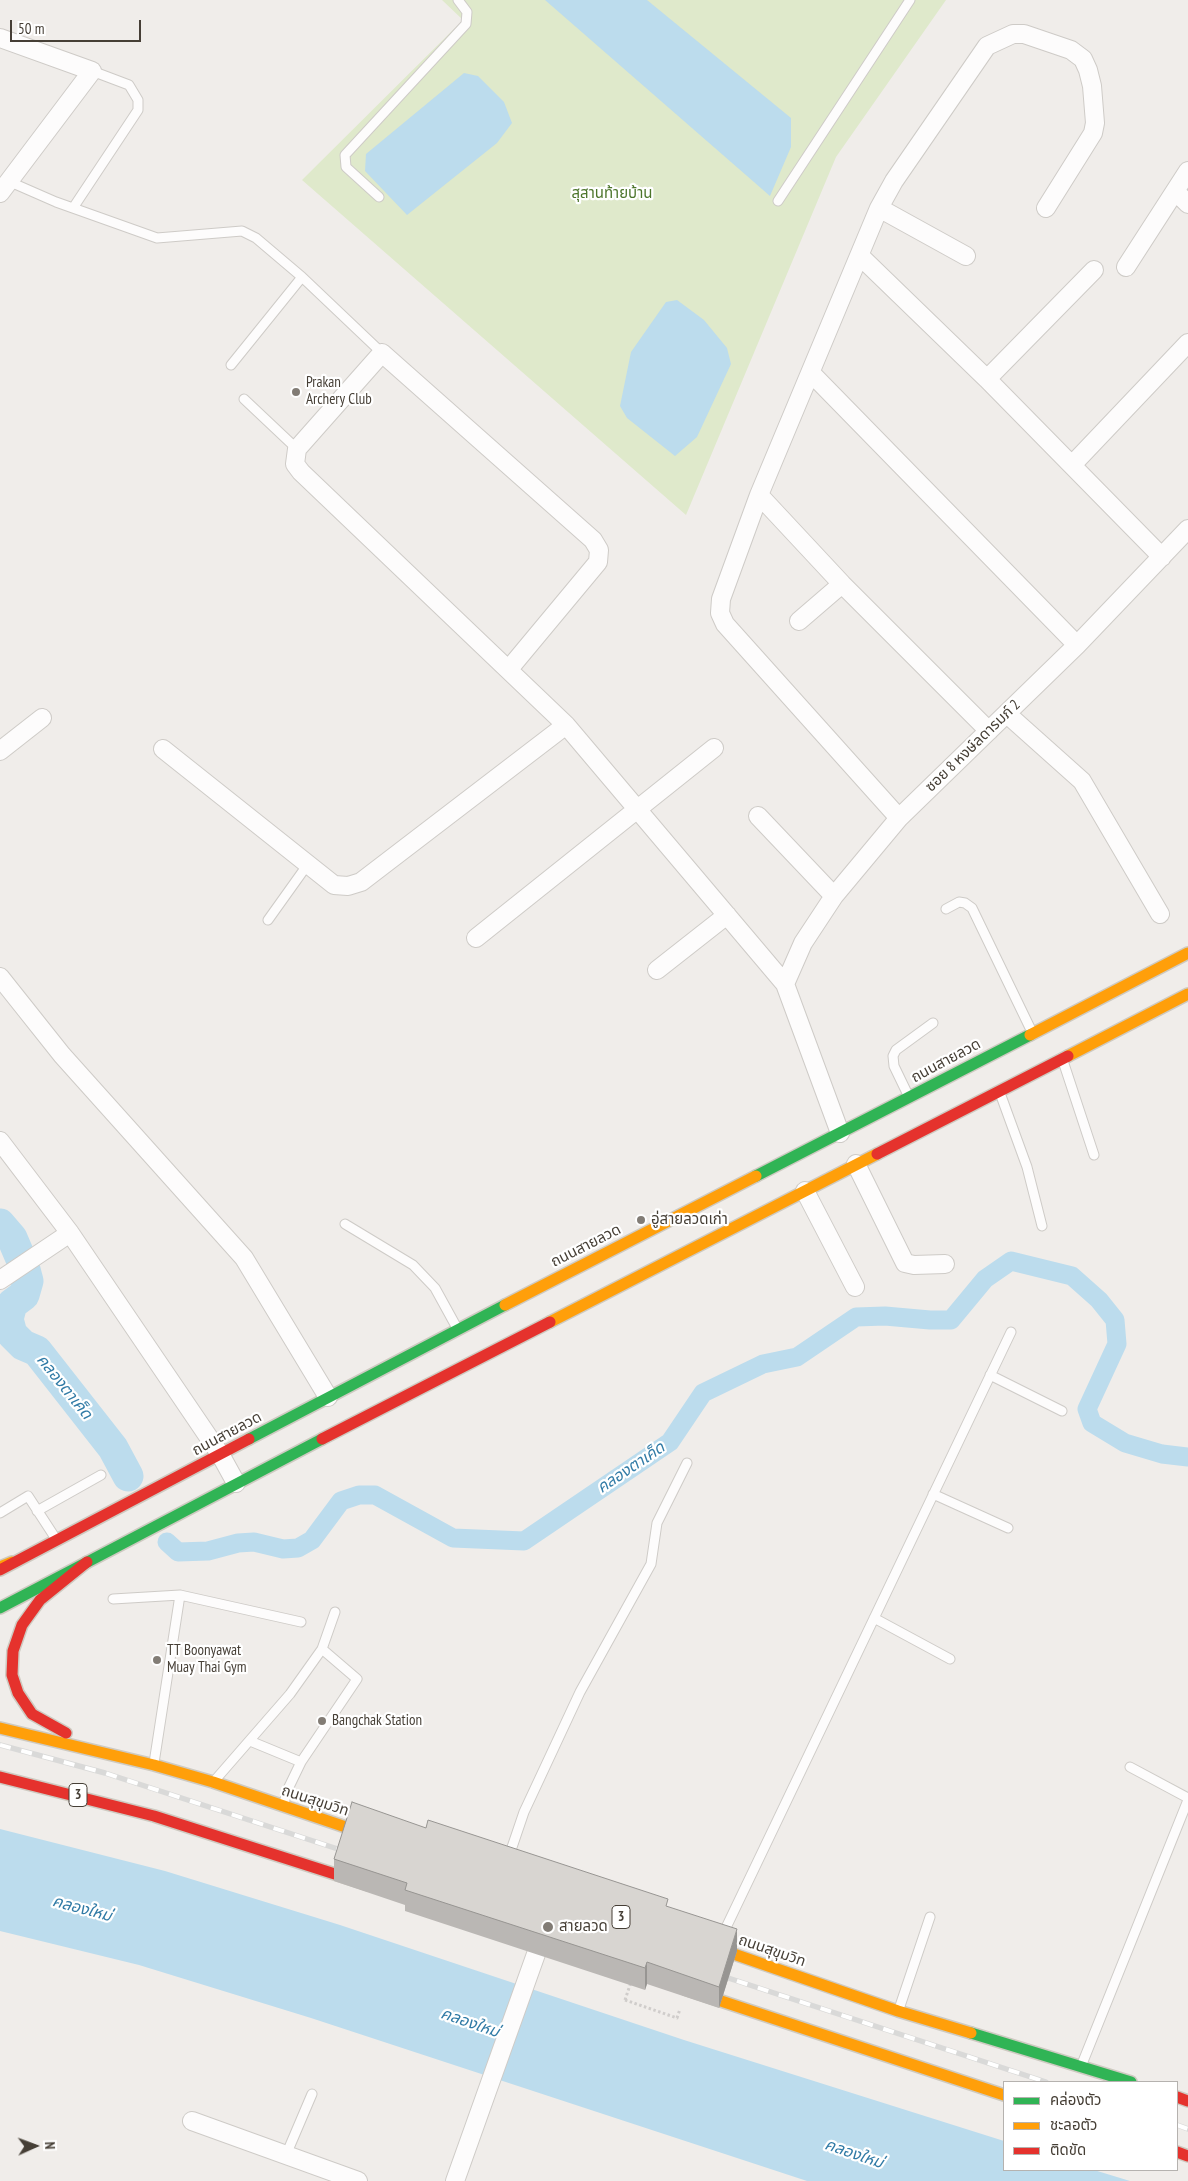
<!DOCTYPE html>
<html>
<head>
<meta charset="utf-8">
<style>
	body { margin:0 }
	#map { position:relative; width:1188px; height:2181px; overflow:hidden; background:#f0edea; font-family:"PT Sans Narrow","Noto Sans Thai",sans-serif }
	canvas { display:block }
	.legend { position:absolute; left:1003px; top:2081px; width:175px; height:90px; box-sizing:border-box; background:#fff; border:1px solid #b5b2af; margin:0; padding:6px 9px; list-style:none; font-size:15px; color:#463f36 }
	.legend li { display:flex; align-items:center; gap:10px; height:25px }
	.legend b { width:25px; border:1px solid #b5b2af }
	.north { position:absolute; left:10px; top:2121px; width:50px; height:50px; -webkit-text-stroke:4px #fff; paint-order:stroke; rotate:88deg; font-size:14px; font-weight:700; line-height:20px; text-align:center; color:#463f36 }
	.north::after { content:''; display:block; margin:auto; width:18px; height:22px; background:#463f36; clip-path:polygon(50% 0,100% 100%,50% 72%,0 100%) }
	.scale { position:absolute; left:10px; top:20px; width:131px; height:22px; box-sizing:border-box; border:2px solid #463f36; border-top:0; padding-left:6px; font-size:15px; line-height:18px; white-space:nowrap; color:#463f36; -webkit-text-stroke:4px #fff; paint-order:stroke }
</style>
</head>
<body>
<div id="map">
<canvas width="1188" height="2181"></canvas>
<ul class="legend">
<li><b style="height:6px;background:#30b455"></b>คล่องตัว</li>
<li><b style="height:6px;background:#ff9f0a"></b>ชะลอตัว</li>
<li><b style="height:6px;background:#e5322d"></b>ติดขัด</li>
</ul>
<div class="north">N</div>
<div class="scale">50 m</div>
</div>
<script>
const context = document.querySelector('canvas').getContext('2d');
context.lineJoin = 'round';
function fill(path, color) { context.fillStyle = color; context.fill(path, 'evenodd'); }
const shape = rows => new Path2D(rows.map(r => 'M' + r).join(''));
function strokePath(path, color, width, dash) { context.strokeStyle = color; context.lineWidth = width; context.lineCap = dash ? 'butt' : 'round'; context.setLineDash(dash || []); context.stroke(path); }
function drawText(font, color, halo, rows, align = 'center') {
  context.font = font + ' "PT Sans Narrow","Noto Sans Thai",sans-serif'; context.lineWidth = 4.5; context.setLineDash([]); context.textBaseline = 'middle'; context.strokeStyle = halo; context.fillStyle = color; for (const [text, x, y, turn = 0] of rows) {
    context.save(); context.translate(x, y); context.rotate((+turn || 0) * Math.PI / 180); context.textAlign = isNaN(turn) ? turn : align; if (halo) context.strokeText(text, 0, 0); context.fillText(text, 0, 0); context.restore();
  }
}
fill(shape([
	[442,0,946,0,836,157,686,515,302,180,463,20]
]), '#dfe9cb');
fill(shape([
	[545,0,647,0,791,118,791,147,770,196],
	[464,73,478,76,504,102,512,123,497,143,407,215,365,171,366,154],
	[677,300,704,320,727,348,731,364,697,437,675,456,627,418,620,406,631,352,666,302],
	[0,1829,165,1871,340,1925,684,2040,1004,2141,1004,2170,1094,2170,1130,2181,807,2181,311,2018,139,1965,0,1931]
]), '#bcdced');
strokePath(shape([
	[167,1542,178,1552,208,1551,238,1543,254,1542,283,1549,298,1548,312,1540,341,1501,359,1495,375,1495,453,1538,524,1541,670,1442,703,1393,763,1364,797,1357,856,1317,885,1316,930,1320,951,1320,985,1279,1011,1261,1072,1276,1099,1300,1115,1320,1117,1344,1087,1409,1092,1423,1125,1443,1162,1454,1188,1457]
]), '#bcdced', 19);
strokePath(shape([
	[0,1224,12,1238,24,1266,28,1281,24,1295,12,1304,8,1319,12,1334,23,1345,37,1351,113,1448,128,1476]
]), '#bcdced', 31);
const lane = shape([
	[8,181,56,202,157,238,242,231,256,238,302,277,382,353],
	[379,197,346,167,345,155,466,24,467,12,458,0],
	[778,201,910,0],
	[73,208,138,110,138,100,129,85,92,71],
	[231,365,302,277],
	[244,399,297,449],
	[946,909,959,902,965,903,972,908,1032,1032],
	[268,920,308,864],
	[1063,1061,1094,1155],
	[1000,1093,1027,1167,1042,1226],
	[908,1095,894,1066,893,1056,896,1050,933,1023],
	[345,1224,413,1265,435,1288,457,1328],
	[990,1375,1062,1411],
	[933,1494,1008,1528],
	[37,1511,101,1475],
	[0,1513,28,1496,56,1539],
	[113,1599,180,1595,301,1622],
	[874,1618,950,1659],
	[322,1649,335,1612],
	[250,1741,301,1762],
	[154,1763,180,1595],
	[1130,1767,1188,1798],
	[216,1779,290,1694,322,1649,357,1679,301,1762,287,1791,284,1804],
	[508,1859,524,1812,580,1692,651,1564,657,1523,687,1463],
	[722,1936,1011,1332],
	[899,2009,930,1917],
	[1082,2064,1188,1800],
	[286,2155,312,2094]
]);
const street = shape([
	[0,38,92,71,0,193],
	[1175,191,1188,204],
	[879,208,966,256],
	[861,257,987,379,1162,557],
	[1126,267,1188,171],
	[811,373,1077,645],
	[987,379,1094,270],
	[1072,465,1188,343],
	[759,495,842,584,989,731],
	[799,621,842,584],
	[509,669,598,562,599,550,593,540,382,353,297,449,295,464,301,472,566,725,785,984,840,1133],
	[1007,714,1082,781,1160,914],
	[163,749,334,885,348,886,361,882,566,725],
	[0,751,42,718],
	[758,816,834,896],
	[899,818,725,624,720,613,721,599,759,495,879,208,894,181,987,46,1013,34,1024,34,1071,50,1083,59,1088,70,1092,86,1095,123,1093,133,1046,208],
	[476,938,714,748],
	[657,970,727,915],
	[0,977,62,1055,244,1258,328,1397],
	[785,984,803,943,834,896,899,818,1077,645,1188,529],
	[0,1141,70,1233,220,1454,236,1483],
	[856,1164,905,1263,914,1265,945,1264],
	[805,1191,855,1287],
	[0,1280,70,1233],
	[192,2121,358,2181],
	[455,2181,541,1940]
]);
const fast = shape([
	[756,1176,1030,1035],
	[249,1439,505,1305],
	[0,1608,322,1439],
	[971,2033,1131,2082]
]);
const slow = shape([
	[1030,1035,1188,953],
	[1068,1056,1188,994],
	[505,1305,756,1176],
	[550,1322,877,1154],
	[0,1567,12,1562],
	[0,1728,154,1765,213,1782,381,1839],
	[702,1943,898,2011,971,2033],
	[685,1989,1004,2095]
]);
const jam = shape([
	[877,1154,1068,1056],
	[322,1439,550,1322],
	[0,1570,249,1439],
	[66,1733,32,1714,18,1693,12,1675,13,1651,22,1625,40,1600,87,1562],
	[0,1777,154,1816,369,1885],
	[1177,2097,1188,2101],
	[1177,2152,1188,2156]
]);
strokePath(lane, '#cecbc7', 11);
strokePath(street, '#cecbc7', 20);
strokePath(fast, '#cecac1', 14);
strokePath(slow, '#cecac1', 14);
strokePath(jam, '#cecac1', 14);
strokePath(shape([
	[625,2000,677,2018,680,2009]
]), '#d0cdcb', 3, [2.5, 2.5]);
strokePath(lane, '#fdfcfc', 9);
strokePath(street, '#fdfcfc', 18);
strokePath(fast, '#30b455', 11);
strokePath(slow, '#ff9f0a', 11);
strokePath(jam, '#e5322d', 11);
const rail = shape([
	[0,1745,105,1773,350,1853],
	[716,1974,1046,2082],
	[1177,2125,1188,2129]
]);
strokePath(rail, '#d9d9d8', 5.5);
strokePath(rail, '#fff', 4, [11]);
strokePath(shape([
	[625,2000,631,1982]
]), '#d0cdcb', 3, [2.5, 2.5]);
fill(shape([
	[426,1828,737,1951,719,2008,647,1984,645,1990,405,1911,405,1905,334,1881,334,1859]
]), '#bab7b4');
fill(shape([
	[737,1929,737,1951,719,2008,719,1987],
	[647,1962,647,1984,645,1990,645,1968]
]), '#979592');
const building = shape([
	[352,1802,426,1828,428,1820,668,1899,666,1906,737,1929,719,1987,647,1962,645,1968,405,1890,407,1883,334,1859,352,1802]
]);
fill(building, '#d8d5d1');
strokePath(building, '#979592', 1);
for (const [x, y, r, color] of [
	[296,392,5,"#827c75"],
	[641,1220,5,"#827c75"],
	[157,1660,5,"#827c75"],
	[322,1721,5,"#827c75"],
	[548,1927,6,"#827c75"]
]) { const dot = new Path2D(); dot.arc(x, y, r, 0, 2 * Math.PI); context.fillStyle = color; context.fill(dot); strokePath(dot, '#fff', 2); }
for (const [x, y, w] of [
	[78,1795,18],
	[621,1917,18]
]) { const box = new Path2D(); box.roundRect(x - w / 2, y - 11.5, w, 23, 4); context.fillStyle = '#fff'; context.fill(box); strokePath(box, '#463f36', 1); }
drawText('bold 14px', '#463f36', null, [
	["3",78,1795],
	["3",621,1917]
]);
drawText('15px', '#4c752b', '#fff', [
	["สุสานท้ายบ้าน",612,194]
]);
drawText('15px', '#463f36', '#fff', [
	["Prakan",306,383],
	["Archery Club",306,400],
	["อู่สายลวดเก่า",651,1220],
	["TT Boonyawat",167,1651],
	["Muay Thai Gym",167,1668],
	["Bangchak Station",332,1721],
	["สายลวด",559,1927]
], 'left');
drawText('15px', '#463f36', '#fff', [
	["ซอย 8 หงษ์ลดารมภ์ 2",973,746,-44],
	["ถนนสายลวด",946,1061,-28],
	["ถนนสายลวด",586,1246,-27],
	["ถนนสายลวด",227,1434,-28],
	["ถนนสุขุมวิท",315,1801,18],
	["ถนนสุขุมวิท",772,1951,19]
]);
drawText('italic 16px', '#317ba6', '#fff', [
	["คลองตาเค็ด",64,1387,51],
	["คลองตาเค็ด",631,1468,-34],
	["คลองใหม่",82,1909,15],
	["คลองใหม่",470,2023,19],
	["คลองใหม่",854,2154,19]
]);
</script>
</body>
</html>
